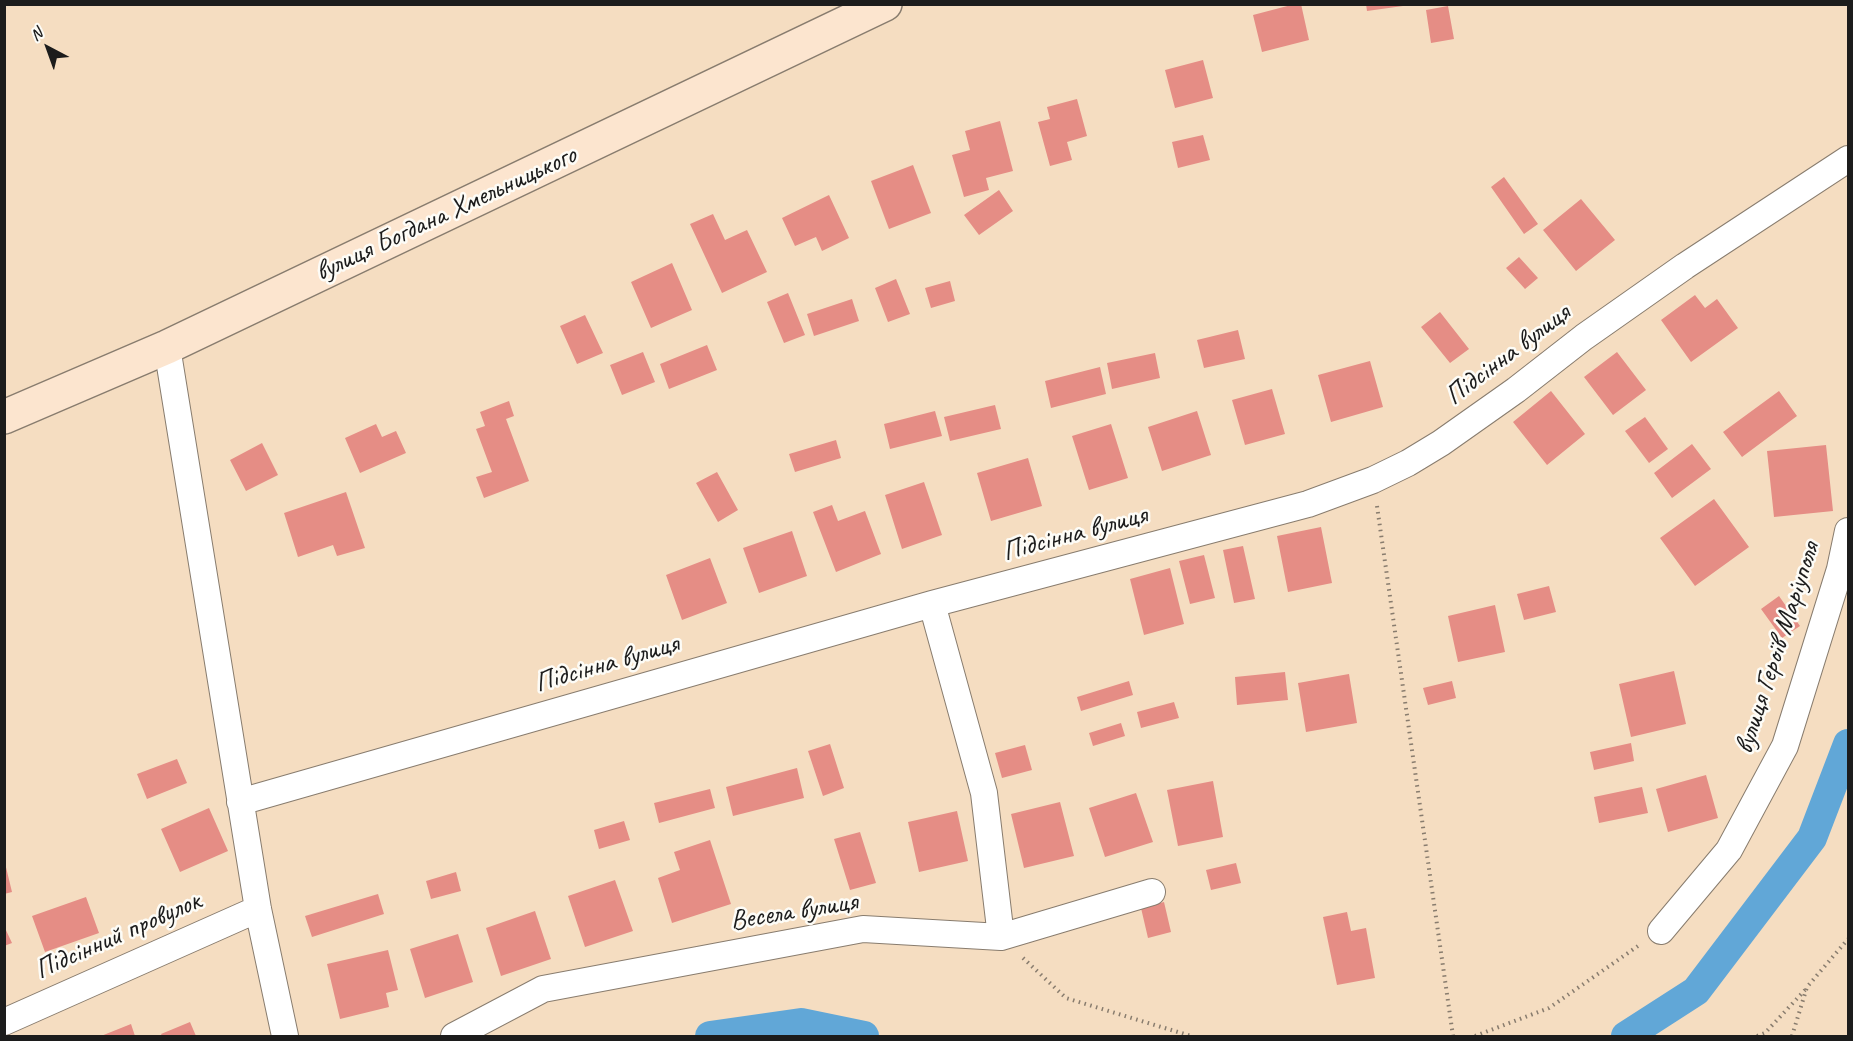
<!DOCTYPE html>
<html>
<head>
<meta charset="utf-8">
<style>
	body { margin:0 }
	#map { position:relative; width:1853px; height:1041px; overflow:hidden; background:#f5ddc1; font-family:Caveat,sans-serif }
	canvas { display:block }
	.frame { position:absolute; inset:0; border:6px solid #1c1c1c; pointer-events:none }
	.north { position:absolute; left:18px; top:18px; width:60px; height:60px; -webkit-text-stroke:4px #fdfcf7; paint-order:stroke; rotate:319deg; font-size:16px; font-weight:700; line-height:24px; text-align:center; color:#1c1c1c }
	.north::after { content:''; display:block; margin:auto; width:21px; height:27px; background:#1c1c1c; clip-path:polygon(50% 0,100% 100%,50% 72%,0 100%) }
</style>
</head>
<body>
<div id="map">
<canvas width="1853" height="1041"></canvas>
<div class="frame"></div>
<div class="north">N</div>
</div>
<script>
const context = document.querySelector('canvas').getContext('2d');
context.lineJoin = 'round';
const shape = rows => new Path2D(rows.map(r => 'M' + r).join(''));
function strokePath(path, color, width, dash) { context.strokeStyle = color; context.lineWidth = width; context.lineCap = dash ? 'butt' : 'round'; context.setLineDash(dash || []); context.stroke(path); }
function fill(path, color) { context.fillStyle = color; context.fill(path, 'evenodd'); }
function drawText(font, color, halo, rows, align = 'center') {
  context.font = font + ' Caveat,sans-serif'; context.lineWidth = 5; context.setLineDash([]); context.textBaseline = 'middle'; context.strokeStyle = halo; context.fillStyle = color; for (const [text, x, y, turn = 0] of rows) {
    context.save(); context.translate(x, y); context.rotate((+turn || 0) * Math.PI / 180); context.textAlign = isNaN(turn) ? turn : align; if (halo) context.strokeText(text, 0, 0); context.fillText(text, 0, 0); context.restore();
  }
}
strokePath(shape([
	[710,1036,801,1023,864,1036],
	[1626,1036,1696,991,1812,838,1848,744]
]), '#61a7d7', 30);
fill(shape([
	[1295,4,1301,4,1309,40,1262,52,1253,15],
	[1366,4,1403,4,1403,6,1367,11],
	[1448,6,1454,39,1431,43,1426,10],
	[1203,60,1213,98,1175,108,1165,70],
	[1077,99,1087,136,1067,142,1072,160,1050,166,1038,122,1050,119,1047,107],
	[1000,121,1013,171,986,178,989,190,964,197,952,155,970,150,965,131],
	[1203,135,1210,160,1178,168,1172,142],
	[913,165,931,213,889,229,871,181],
	[1504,177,1538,224,1524,234,1491,187],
	[999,190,1013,211,979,235,964,215],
	[829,195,849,238,822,251,816,237,795,246,782,218],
	[1581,199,1615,240,1576,271,1543,230],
	[713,214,725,240,747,230,767,272,722,293,690,224],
	[1519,257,1538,278,1525,289,1506,268],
	[672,263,692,310,651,328,631,282],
	[896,279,910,314,888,322,875,288],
	[950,281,955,301,931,308,925,288],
	[788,293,805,335,784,343,767,302],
	[1695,295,1705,308,1717,299,1738,328,1691,362,1661,320],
	[852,299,859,321,814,336,807,314],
	[1440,312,1469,349,1450,363,1421,327],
	[585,315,603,353,577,364,560,326],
	[1238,330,1245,359,1204,368,1197,340],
	[707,345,717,370,669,389,660,364],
	[643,352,655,382,622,395,610,365],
	[1617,352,1646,390,1613,415,1584,377],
	[1155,353,1160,378,1112,389,1107,363],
	[1370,361,1383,407,1331,422,1318,375],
	[1100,367,1106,394,1051,408,1045,381],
	[1272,389,1285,434,1245,445,1232,400],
	[1551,391,1585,434,1547,465,1513,422],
	[1779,391,1797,416,1742,457,1723,432],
	[509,401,514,416,506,419,529,481,484,498,476,477,492,472,476,429,485,426,480,412],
	[995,405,1001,429,950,441,944,417],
	[935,411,942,436,890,449,884,424],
	[1197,411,1211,455,1162,471,1148,427],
	[1645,417,1668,449,1649,463,1625,431],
	[376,424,382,437,396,431,406,453,360,473,345,438],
	[1111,424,1128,478,1089,490,1072,436],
	[836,440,841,458,795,472,789,454],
	[262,443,278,475,246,491,230,460],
	[1692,444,1711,469,1672,498,1654,473],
	[1826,445,1833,511,1774,517,1767,451],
	[1028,458,1042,506,991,521,977,473],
	[717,472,738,510,718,522,696,483],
	[924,482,942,535,902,549,885,495],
	[346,492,365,548,337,556,333,545,298,557,284,513],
	[1714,499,1749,547,1695,586,1660,538],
	[832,505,838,521,865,511,881,554,836,572,813,512],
	[1321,527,1332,583,1288,592,1277,536],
	[792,531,807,576,759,593,743,548],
	[1243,546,1255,599,1234,603,1223,550],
	[1204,555,1215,598,1190,604,1179,561],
	[710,558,727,603,682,620,666,575],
	[1170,568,1184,624,1144,635,1130,579],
	[1549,586,1556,612,1524,620,1517,594],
	[1779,596,1800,626,1782,638,1761,609],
	[1495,605,1505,652,1458,662,1448,616],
	[1674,671,1686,724,1631,737,1619,684],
	[1285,672,1288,700,1237,705,1235,677],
	[1349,674,1357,723,1306,732,1298,683],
	[1129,681,1133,695,1081,711,1077,697],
	[1452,681,1456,698,1428,705,1423,688],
	[1174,702,1179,718,1141,728,1137,712],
	[1121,723,1125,736,1093,746,1089,733],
	[1631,743,1634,761,1594,770,1590,752],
	[830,744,844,788,823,796,808,751],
	[1025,745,1032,770,1002,778,995,753],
	[177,759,187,783,147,799,137,774],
	[797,768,804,798,733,816,726,787],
	[1706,775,1718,818,1668,832,1656,789],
	[1213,781,1223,837,1178,846,1167,790],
	[1642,787,1648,813,1599,823,1594,797],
	[710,789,715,808,659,823,654,803],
	[1136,793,1153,842,1105,857,1089,808],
	[1060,802,1074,856,1024,868,1011,814],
	[209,808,228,851,180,872,161,829],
	[957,811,968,861,919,872,908,822],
	[624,821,630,840,599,849,594,830],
	[860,832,876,883,850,890,834,839],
	[710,840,731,904,672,923,658,878,680,870,674,852],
	[4,859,12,892,4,894],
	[1236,863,1241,883,1211,890,1206,870],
	[456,872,461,891,431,899,426,881],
	[615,880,633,931,585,947,568,896],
	[378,894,384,914,312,937,305,916],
	[86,897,99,933,45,952,32,916],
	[1164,902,1171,932,1148,938,1141,908],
	[535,911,551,959,501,976,486,928],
	[1347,912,1351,931,1366,928,1375,978,1337,985,1323,917],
	[4,926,12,943,4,946],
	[458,934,473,982,425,998,410,949],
	[388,950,398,990,386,993,389,1007,340,1019,327,964],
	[190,1022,196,1036,162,1036,161,1034],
	[131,1024,135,1036,101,1036]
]), '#e58d85');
const minor = shape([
	[167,347,258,909,285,1036],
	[932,604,984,793,1001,937],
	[240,802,932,604,1308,504,1373,480,1408,463,1441,443,1516,390,1584,337,1685,266,1848,159],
	[1661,931,1729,850,1785,746,1840,569,1848,531],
	[4,1022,258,909],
	[454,1036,543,989,863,929,1001,937,1152,892]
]);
const secondary = shape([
	[4,417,167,347,885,4]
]);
strokePath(minor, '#887c6e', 28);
strokePath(secondary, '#887c6e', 36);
strokePath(shape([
	[1377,506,1453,1036],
	[1023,958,1066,998,1191,1036],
	[1475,1036,1549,1008,1638,946],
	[1757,1036,1765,1033,1805,990],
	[1792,1036,1807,987,1848,939]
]), '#887c6e', 4, [1.5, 4.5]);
strokePath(minor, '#fff', 26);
strokePath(secondary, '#fce5cf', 33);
drawText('28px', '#1c1c1c', '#fdfcf7', [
	["вулиця Богдана Хмельницького",446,214,-25],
	["Підсінна вулиця",1508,355,-37],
	["Підсінна вулиця",1075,534,-15],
	["вулиця Героїв Маріуполя",1778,648,-72],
	["Підсінна вулиця",607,664,-16],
	["Весела вулиця",794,912,-9],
	["Підсінний провулок",118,936,-24]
]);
</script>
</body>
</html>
